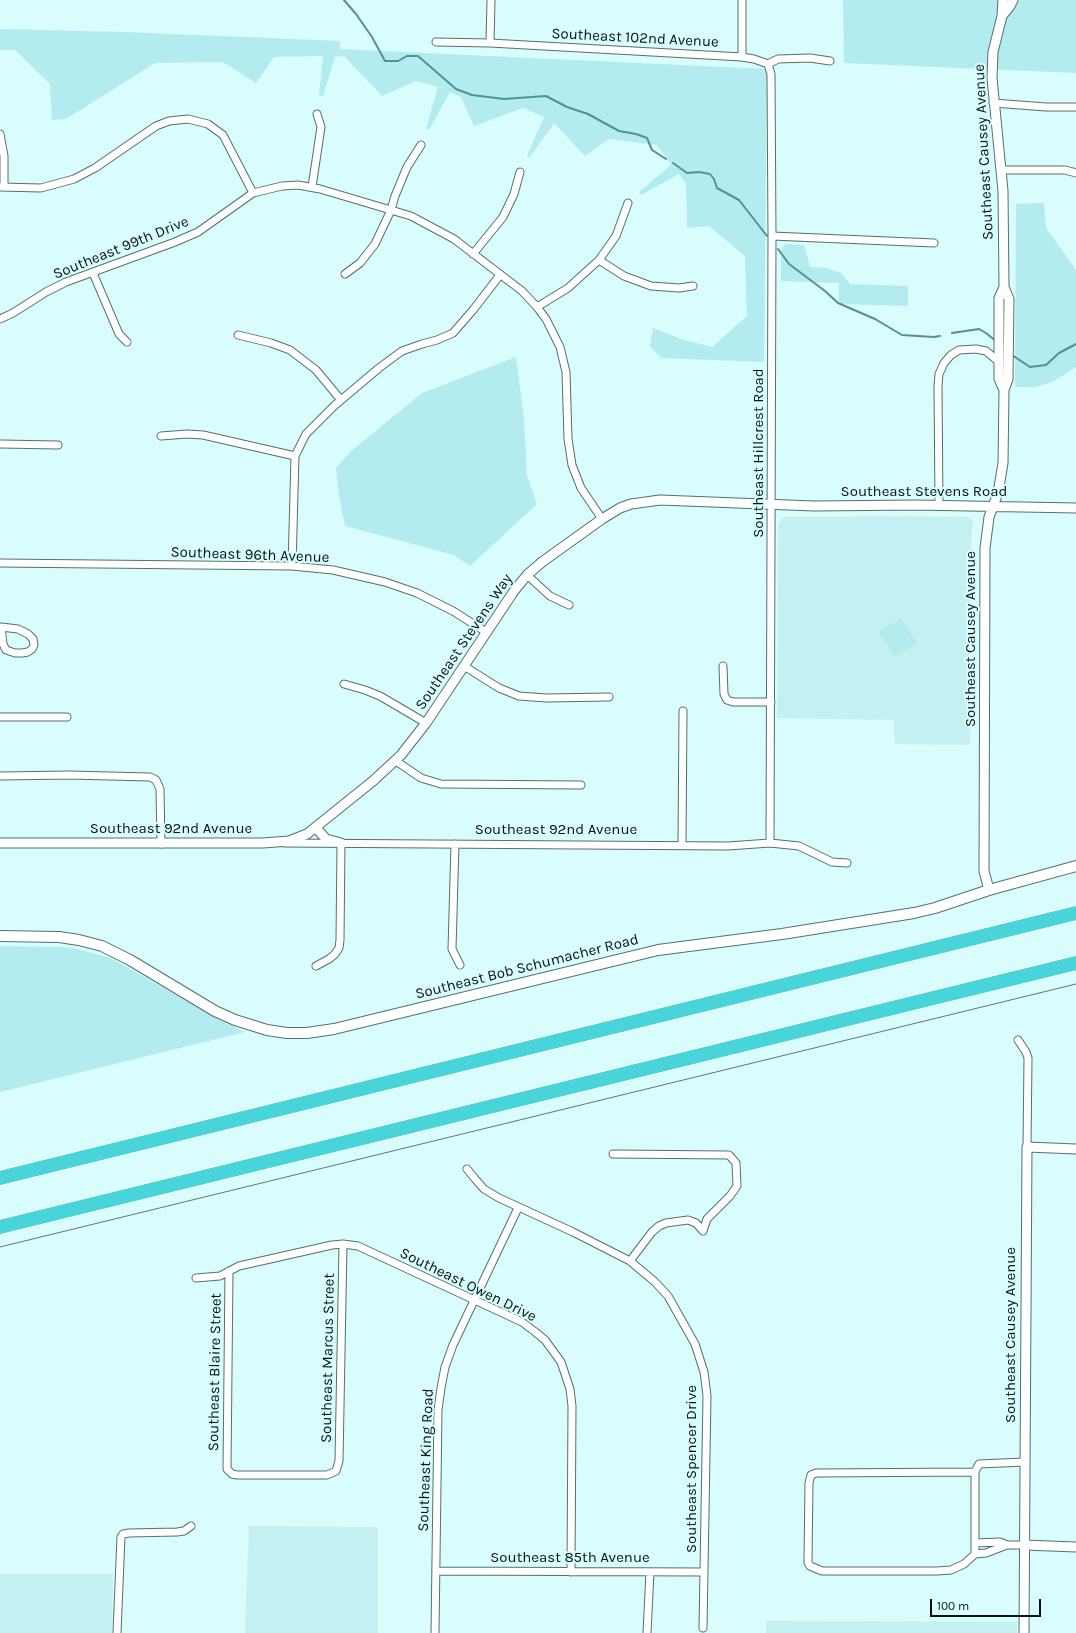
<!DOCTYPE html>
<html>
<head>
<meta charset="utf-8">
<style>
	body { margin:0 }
	#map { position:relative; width:1076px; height:1633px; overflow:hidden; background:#d9fcfd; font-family:Karla,sans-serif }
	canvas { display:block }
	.scale { position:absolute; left:930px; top:1599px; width:111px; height:18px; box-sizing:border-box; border:2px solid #061313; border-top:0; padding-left:5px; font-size:12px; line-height:14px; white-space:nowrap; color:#061313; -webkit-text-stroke:3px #d9fcfd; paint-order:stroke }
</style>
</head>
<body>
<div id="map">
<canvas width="1076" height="1633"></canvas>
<div class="scale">100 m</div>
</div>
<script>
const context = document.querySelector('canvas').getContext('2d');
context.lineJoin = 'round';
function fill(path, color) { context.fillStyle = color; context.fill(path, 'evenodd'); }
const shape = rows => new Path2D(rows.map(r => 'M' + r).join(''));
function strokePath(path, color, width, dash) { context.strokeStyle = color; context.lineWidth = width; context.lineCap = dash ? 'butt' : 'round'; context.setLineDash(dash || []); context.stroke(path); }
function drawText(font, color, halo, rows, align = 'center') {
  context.font = font + ' Karla,sans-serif'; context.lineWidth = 4; context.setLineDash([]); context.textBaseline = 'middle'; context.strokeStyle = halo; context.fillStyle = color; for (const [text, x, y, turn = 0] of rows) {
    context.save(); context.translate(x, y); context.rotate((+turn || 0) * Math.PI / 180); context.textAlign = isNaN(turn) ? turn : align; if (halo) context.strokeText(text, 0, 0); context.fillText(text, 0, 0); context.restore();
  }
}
fill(shape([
	[873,516,969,517,973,521,971,540,970,745,895,744,894,720,777,718,778,525,781,519,785,517,836,517],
	[249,1526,378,1527,378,1633,245,1633],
	[0,1574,113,1574,112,1633,0,1633],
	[766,1621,1017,1622,1017,1633,766,1633]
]), '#c4f0f1');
fill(shape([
	[843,0,1076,0,1076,73,844,63],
	[0,29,125,32,340,41,340,49,767,69,764,362,661,358,650,346,653,328,684,340,712,347,747,316,745,256,709,226,687,228,686,184,679,174,641,195,639,192,671,165,657,145,609,139,585,156,554,123,530,157,527,156,544,117,523,108,474,126,461,97,450,92,429,130,426,129,438,87,416,81,382,96,344,56,335,57,323,96,319,95,323,56,274,57,256,83,223,62,155,63,66,119,52,120,50,84,15,50,0,50],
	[1044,203,1046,228,1076,270,1076,367,1054,381,1046,384,1035,387,1015,387,1016,204],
	[785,244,804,245,810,267,826,268,841,273,850,284,908,286,908,306,839,304,839,283,781,281,781,250],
	[516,357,524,419,527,476,537,504,470,566,454,555,345,526,339,496,336,468,350,452,422,393],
	[901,618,917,643,894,657,879,632],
	[0,946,62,947,77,949,110,958,125,966,222,1021,245,1032,0,1092]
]), '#b2ecee');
strokePath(shape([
	[344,0,356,14,372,37,385,61,398,61,407,56,418,56,456,89,472,95,504,99,546,96,567,107,588,114,619,131,636,134,647,138,652,150,666,159],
	[673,163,687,173,699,172,710,174,714,179,717,188,739,200,767,236],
	[778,249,789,264,825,291,838,303,875,319,902,335,934,337,940,336],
	[952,333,979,329,986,333,997,342],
	[1012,355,1030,367,1046,365,1059,353,1076,344]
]), '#519293', 2);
const minor = shape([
	[742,0,742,57],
	[436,42,490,43,742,57,754,59,768,64,778,59,810,58,830,61],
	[490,43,491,0],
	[768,64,771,74,772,236,770,843],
	[993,103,1046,107,1076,107],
	[0,134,4,156,4,186],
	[1001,170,1065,170,1076,173],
	[0,187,41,188,74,179,95,168,156,126,169,121,188,119,208,124,223,135,253,193],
	[312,187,321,127,317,114],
	[772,236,934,243],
	[473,254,503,217,514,194,520,172],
	[599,260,624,276,651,286,679,288,693,286],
	[93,273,119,334,127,342],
	[345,274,360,263,375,244,391,210,395,196,407,167,421,145],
	[537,307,568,288,599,260,616,236,628,203],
	[0,319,13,313,46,292,66,282,175,242,198,232,253,193,282,186,298,185,320,189,411,216,454,239,522,291,537,307,546,319,560,347,566,372,568,439,572,465,581,488,602,519],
	[238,335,271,343,290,350,316,370,341,400],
	[161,436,187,434,203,435,295,456],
	[0,444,58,445],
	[939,505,938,386,939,374,944,363,951,355,959,350,976,349,986,351,999,362],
	[0,563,292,566,333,570,385,582,417,593,453,611,486,632],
	[292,566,295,456,306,434,334,406,379,368,402,351,422,344,437,340,453,333,473,310,500,275],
	[527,575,550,596,569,605],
	[0,627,1,627,18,629,28,634,33,639,34,645,32,649,28,652,22,653,15,653,6,650,3,644,1,627],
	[464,666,499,688,519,696,546,698,609,697],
	[723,666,724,694,727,700,733,702,771,702],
	[344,684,365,690,380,696,426,723],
	[0,717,67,717],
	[396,761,421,778,441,784,581,785],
	[0,776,69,775,150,777,156,780,160,789,161,844],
	[284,843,728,846,770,843,799,846,832,862,847,863],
	[455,844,452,949,460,965],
	[682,845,683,711],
	[316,966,329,959,335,954,339,948,340,940,341,843],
	[1018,1040,1026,1052,1028,1058,1027,1147],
	[613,1154,729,1155,736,1163,737,1186,730,1196,707,1219,703,1231],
	[467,1169,476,1180,484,1189,499,1198,573,1232,630,1261,655,1282,668,1296,695,1344,704,1372,707,1396,703,1628],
	[630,1261,652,1232,659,1226,666,1223,688,1220,696,1223,703,1231],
	[229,1271,227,1469,232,1474,237,1475,327,1475,336,1471,339,1461,343,1244],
	[196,1278,220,1276,239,1266,332,1245,343,1244,358,1246,522,1322,534,1331,545,1340,561,1362,570,1389,572,1406,571,1572],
	[975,1472,975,1554,964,1564,951,1570,937,1571,822,1571,810,1566,808,1563,809,1483,811,1475,816,1473,975,1472],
	[975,1472,979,1464,1024,1462],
	[975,1543,1000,1542,1007,1545,1024,1545],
	[975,1554,986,1553,1007,1545],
	[436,1571,704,1572],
	[117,1633,121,1537,123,1534,129,1533,177,1532,184,1531,191,1526],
	[435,1633,438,1410,441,1388,445,1367,453,1345,518,1208],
	[647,1633,650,1572]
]);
const tertiary = shape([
	[1003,0,1002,16,993,52,992,78,1003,191,1004,287,1009,299,1008,379,1004,390],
	[1002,16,1010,6,1013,0],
	[316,828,326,839,341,843],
	[0,843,263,843,289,841,307,834,373,781,401,755,426,723,514,591,527,575,542,562,602,519,620,508,631,504,660,500,814,506,916,505,1076,508],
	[989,890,984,871,985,548,989,517,998,493,1003,463,1004,390,999,379,999,298,1004,287],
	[1024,1545,1076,1547],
	[1024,1633,1027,1147,1076,1149]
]);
const secondary = shape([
	[0,936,59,937,79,940,102,946,130,960,215,1011,235,1020,267,1030,287,1033,307,1033,334,1029,658,950,782,934,914,913,935,908,989,890,1076,866]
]);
const motorway = shape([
	[0,1178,1076,913],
	[0,1227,1076,963]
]);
strokePath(minor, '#517171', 9);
strokePath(tertiary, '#517171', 11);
strokePath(secondary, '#517171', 12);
strokePath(motorway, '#fff', 16);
strokePath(minor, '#fff', 7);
strokePath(tertiary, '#fff', 9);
strokePath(secondary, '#fff', 10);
strokePath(motorway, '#47d5d9', 14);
strokePath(shape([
	[0,1247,1076,984]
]), '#5f7575', 1);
drawText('15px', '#061313', '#d9fcfd', [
	["Southeast 102nd Avenue",635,38,3],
	["Southeast Causey Avenue",984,152,-93],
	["Southeast 99th Drive",121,248,-22],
	["Southeast Hillcrest Road",759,453,-90],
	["Southeast Stevens Road",924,492],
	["Southeast 96th Avenue",250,555,2],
	["Southeast Causey Avenue",971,639,-90],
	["Southeast Stevens Way",464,642,-56],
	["Southeast 92nd Avenue",171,829],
	["Southeast 92nd Avenue",556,830],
	["Southeast Bob Schumacher Road",527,967,-14],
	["Southeast Owen Drive",468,1285,26],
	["Southeast Causey Avenue",1011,1335,-90],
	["Southeast Marcus Street",328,1358,-89],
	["Southeast Blaire Street",215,1372,-89],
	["Southeast King Road",426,1460,-88],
	["Southeast Spencer Drive",692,1469,-90],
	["Southeast 85th Avenue",570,1558]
]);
</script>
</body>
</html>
